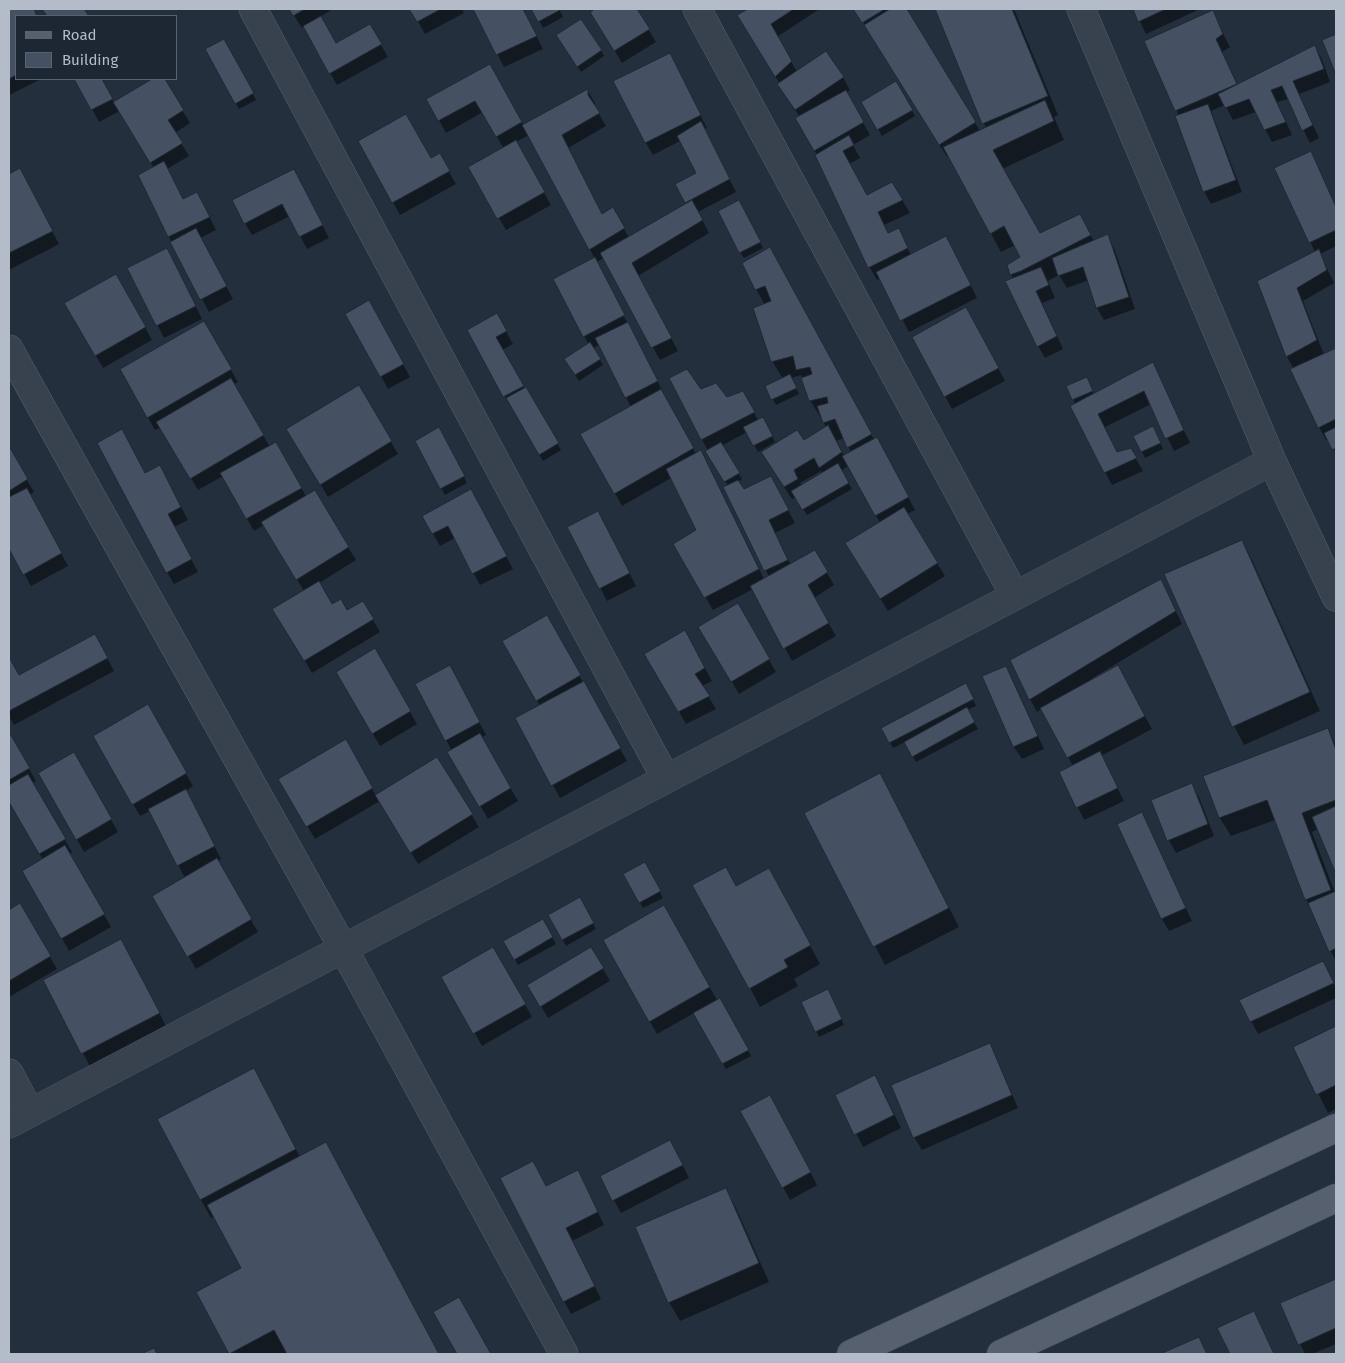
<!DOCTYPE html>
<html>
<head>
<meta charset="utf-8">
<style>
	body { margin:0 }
	#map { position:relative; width:1345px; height:1363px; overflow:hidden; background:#242f3e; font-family:"Fira Sans",sans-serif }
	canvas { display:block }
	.frame { position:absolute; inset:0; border:10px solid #b4bcc9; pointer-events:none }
	.legend { position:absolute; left:15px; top:15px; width:162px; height:65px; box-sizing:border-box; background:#1d2633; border:1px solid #59626f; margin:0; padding:6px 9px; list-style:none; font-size:15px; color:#b4bcc9 }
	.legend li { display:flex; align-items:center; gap:10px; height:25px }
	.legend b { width:25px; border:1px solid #59626f }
</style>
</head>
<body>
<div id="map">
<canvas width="1345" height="1363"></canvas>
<div class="frame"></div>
<ul class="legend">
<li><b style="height:6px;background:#56606e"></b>Road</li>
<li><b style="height:14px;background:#455162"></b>Building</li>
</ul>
</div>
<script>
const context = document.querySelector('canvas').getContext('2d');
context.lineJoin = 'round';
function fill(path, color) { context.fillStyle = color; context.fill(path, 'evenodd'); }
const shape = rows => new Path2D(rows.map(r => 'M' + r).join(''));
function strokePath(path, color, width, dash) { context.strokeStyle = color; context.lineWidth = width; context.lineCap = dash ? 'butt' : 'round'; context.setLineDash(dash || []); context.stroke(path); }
fill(shape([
	[9,9,33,9,37,16,16,16,16,79,41,79,9,95],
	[44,9,83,9,87,16,48,16],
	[290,9,333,9,320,17,336,45,370,26,388,57,337,85,304,26,302,28],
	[411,9,462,9,464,13,425,34],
	[474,9,523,9,543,49,504,67],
	[533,9,559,9,563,17,543,28],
	[597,9,636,9,656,42,622,63,592,12],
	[750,9,817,9,818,10,777,37,797,72,843,77,850,90,846,93,870,135,853,145,860,158,849,164,867,197,892,183,910,213,884,225,889,234,898,230,911,255,953,250,977,298,909,332,881,278,877,280,870,268,817,155,797,119,800,117,786,97,779,85,780,84,738,16],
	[855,9,908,9,910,11,907,12,980,131,986,128,936,9,1014,9,1058,115,1054,117,1064,140,1002,169,1039,235,1080,216,1094,241,1107,235,1114,248,1135,309,1104,320,1097,308,1089,280,1067,288,1059,275,1048,281,1055,298,1042,303,1063,349,1045,358,1038,346,1011,274,1021,258,1015,245,1001,252,949,156,947,157],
	[1134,9,1200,9,1146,34],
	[1212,12,1230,47,1222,52,1238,86,1315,47,1322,59,1330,82,1299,94,1319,138,1310,143,1288,99,1277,102,1292,135,1272,142,1256,112,1233,120,1225,105,1211,111,1242,192,1211,204,1204,191,1179,116,1146,41],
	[223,40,256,100,239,109,207,50],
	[561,41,601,50,604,56,581,72],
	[489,65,523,125,588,91,595,103,595,107,606,126,568,148,602,216,613,209,629,238,687,205,677,185,697,174,680,141,653,155,646,143,676,67,707,128,704,129,736,192,698,212,709,233,638,276,678,351,660,360,604,258,596,262,664,394,663,395,696,454,708,464,764,579,769,577,728,486,707,452,708,451,671,379,701,391,727,398,742,392,758,420,762,418,775,442,758,452,747,432,721,446,742,479,738,482,743,491,778,491,795,523,775,533,791,565,815,552,834,585,814,598,836,636,792,661,753,589,713,610,675,544,698,531,671,478,622,506,582,434,631,407,599,345,593,348,603,365,579,381,569,365,589,345,584,336,595,259,529,135,516,142,551,205,506,230,470,168,504,149,483,112,446,133,428,100],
	[76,79,102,79,114,103,154,79,163,79,190,123,175,133,189,156,167,169,183,200,204,206,216,230,200,238,233,299,209,312,172,243,139,175,154,168,120,111,99,122],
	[896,83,915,116,882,136,863,103],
	[360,142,430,160,439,155,456,184,400,215],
	[1310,153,1336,207,1336,246,1320,254,1334,283,1303,301,1324,355,1335,349,1336,351,1336,454,1329,438,1326,440,1319,427,1294,369,1287,357,1259,281,1315,252,1276,169],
	[20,170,59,244,9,270,9,175],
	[301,183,329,238,307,249,290,216,252,235,245,223],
	[742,207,763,248,744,258,740,252],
	[174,263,202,319,164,338,129,269],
	[781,268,874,440,883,451,915,510,907,514,945,576,888,611,854,556,880,523,849,465,841,471,852,489,807,515,796,497,792,499,762,453,803,441,826,427,810,400,801,375,791,378,799,394,776,405,766,387,783,379,772,361,765,305,756,289],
	[844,438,851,452,844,456,836,441],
	[821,471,823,473,802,486,800,483],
	[116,275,152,340,103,368,66,304],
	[368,302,410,377,388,389,347,314],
	[497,315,513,344,502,350,561,450,543,461,505,396,468,330],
	[973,321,1005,381,952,409,913,337],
	[203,322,238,382,233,385,270,447,276,443,306,496,314,491,356,560,319,583,331,606,347,612,363,603,380,632,312,673,274,609,304,591,264,525,254,531,223,476,198,490,161,427,155,430,121,370],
	[1152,363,1190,443,1174,451,1151,404,1105,427,1117,454,1130,449,1143,471,1112,485,1105,472,1073,399,1090,384,1094,395],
	[358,387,398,454,328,497,295,442],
	[439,429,467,483,445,495,416,441],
	[1156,434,1163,449,1145,458,1135,437],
	[9,449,34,492,30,495,68,566,31,586,9,546],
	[166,479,188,520,174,527,198,572,174,584,167,572],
	[477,504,513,569,480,585,455,538,440,546,423,516],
	[605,525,636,586,607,601,569,527],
	[1242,541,1252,560,1320,711,1244,745,1234,726,1166,575],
	[1161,581,1182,624,1091,679,1092,681,1125,680,1152,729,1101,756,1124,801,1084,820,1061,772,1073,766,1042,709,1037,712,1030,699],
	[737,605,776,672,739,694,700,627],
	[546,617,627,761,560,798,517,719,540,706,504,641],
	[692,644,712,681,702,686,716,709,686,724,646,654],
	[102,648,114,671,14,725,9,716,9,659,18,677],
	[374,650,417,724,380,746,337,672],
	[1006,667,1013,680,1044,749,1022,759,1014,747,984,677],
	[457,680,486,735,481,738,518,801,488,819,449,752,452,751,446,740],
	[969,691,976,706,967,710,978,729,916,762,905,742,893,748,882,729],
	[147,706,193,786,186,791,221,859,217,861,258,932,196,969,154,896,185,878,150,811,140,816,95,736],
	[1328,730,1336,745,1336,871,1318,829,1312,832,1335,893,1336,892,1336,962,1306,899,1275,820,1231,836,1220,818,1205,776],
	[9,734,36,781,32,783,72,852,69,854,111,927,69,951,24,871,43,860,9,799],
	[345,741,376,796,437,759,479,827,418,864,380,801,315,839,280,780],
	[74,754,118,832,84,852,40,774],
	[1191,785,1199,797,1214,836,1176,853,1169,840],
	[890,794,959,927,885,965,806,813],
	[1148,827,1192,921,1169,931,1162,919],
	[645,864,663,898,643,908,625,875],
	[736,887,779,888,820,964,794,979,798,986,760,1007,750,988],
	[579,899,596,929,566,946,549,915],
	[20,905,57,969,9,997,9,912],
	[664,907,717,1000,719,1000,751,1056,726,1069,694,1013,657,1034,604,940],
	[542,920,556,944,518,965,505,942],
	[493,948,532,1017,482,1046,443,977],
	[591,948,610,981,548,1018,529,986],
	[132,959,169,1032,93,1072,45,981],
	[1323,962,1336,988,1336,998,1258,1034,1241,1001],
	[831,996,844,1025,819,1037,803,1003],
	[1336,1027,1336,1109,1328,1113,1295,1047],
	[989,1045,996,1057,1018,1108,922,1150,914,1137],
	[264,1088,300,1157,339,1167,438,1354,231,1354,198,1293,243,1268,215,1216,211,1218,201,1200],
	[882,1089,901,1128,863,1147,837,1096],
	[777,1109,817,1185,790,1200,783,1187],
	[677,1154,689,1178,621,1213,601,1176],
	[584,1184,604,1225,572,1241,601,1299,571,1314,564,1301,546,1187],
	[725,1189,736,1208,769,1282,680,1321,669,1302],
	[1336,1280,1336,1344,1312,1354,1305,1354,1282,1304]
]), '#0007');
const building = shape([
	[9,9,34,9,37,16,16,16,16,75,9,79,9,9],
	[42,9,84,9,89,16,47,16,42,9],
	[289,9,305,9,293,16,289,9],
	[409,9,441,9,417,22,409,9],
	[473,9,523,9,537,36,496,55,473,9],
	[531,9,560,9,560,10,538,22,531,9],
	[595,9,637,9,650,29,614,51,590,12,595,9],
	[748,9,794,9,771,24,792,61,775,77,737,15,748,9],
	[853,9,885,9,862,23,853,9],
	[890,9,907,9,976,122,939,145,864,25,890,9],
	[935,9,1012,9,1048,96,982,124,935,9],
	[1133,9,1166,9,1138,22,1133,9],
	[1213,10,1223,34,1216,39,1237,84,1175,111,1144,41,1213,10],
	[321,16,336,43,370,24,382,44,329,74,303,26,321,16],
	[581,19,602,50,577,67,556,35,581,19],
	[1336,34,1336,75,1322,40,1336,34],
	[224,39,254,93,235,104,205,49,224,39],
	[1315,45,1324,69,1293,81,1313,125,1302,131,1282,86,1271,90,1286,122,1264,130,1249,99,1225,108,1218,94,1315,45],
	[826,51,844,77,795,110,777,84,826,51],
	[670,53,701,115,645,143,613,81,670,53],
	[490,64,522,122,496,137,475,101,438,121,426,99,490,64],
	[74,79,102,79,113,99,91,110,74,79],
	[152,79,165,79,184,110,168,120,183,143,150,163,113,102,152,79],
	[896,81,913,110,877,130,861,102,896,81],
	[588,89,588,95,600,113,562,135,602,214,613,207,625,228,589,250,522,125,588,89],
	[846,90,864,122,814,151,795,118,846,90],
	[1045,100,1054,121,993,150,1040,233,1080,214,1091,235,1021,271,1010,275,1007,265,1020,257,1004,226,990,234,943,147,1045,100],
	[1208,104,1236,180,1203,192,1175,116,1208,104],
	[406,114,431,158,440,153,450,171,392,203,358,141,406,114],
	[701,121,730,179,685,203,675,184,696,173,677,136,701,121],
	[849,135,854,145,843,151,867,195,892,182,903,200,878,212,888,233,899,228,908,248,868,268,815,155,849,135],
	[516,140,545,192,497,219,468,167,516,140],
	[1311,151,1336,207,1336,230,1309,243,1274,168,1311,151],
	[164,161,183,199,197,192,210,217,168,237,138,175,164,161],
	[20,168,53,231,9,253,9,174,20,168],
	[294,169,323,225,299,237,282,204,244,224,232,200,294,169],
	[692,200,703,220,632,263,672,338,651,348,600,253,692,200],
	[739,200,761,242,739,253,718,211,739,200],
	[196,228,227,286,200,300,170,242,196,228],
	[1108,234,1129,297,1096,308,1083,267,1058,276,1052,258,1108,234],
	[946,236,971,285,900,321,876,272,946,236],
	[770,247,872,434,847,448,835,419,823,423,817,406,828,403,827,397,809,401,801,378,812,374,810,367,796,370,793,356,771,362,753,308,771,301,765,286,755,290,742,263,770,247],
	[167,248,196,306,156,326,127,268,167,248],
	[1319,249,1327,270,1297,288,1317,340,1286,357,1257,281,1319,249],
	[595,257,625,315,583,337,553,279,595,257],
	[1041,267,1049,285,1036,291,1057,336,1037,347,1005,281,1041,267],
	[116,274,146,327,95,356,64,303,116,274],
	[369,300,404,364,380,377,345,314,369,300],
	[966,307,999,368,944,397,912,337,966,307],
	[497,313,507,331,496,337,524,386,503,397,467,330,497,313],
	[204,321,232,369,147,418,120,369,204,321],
	[628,322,658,381,625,398,595,338,628,322],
	[590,342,601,359,575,375,564,359,590,342],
	[1336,348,1336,419,1318,428,1290,369,1336,348],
	[1153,362,1184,430,1165,439,1144,391,1098,414,1117,452,1131,448,1137,458,1104,473,1070,406,1153,362],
	[687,369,701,389,716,383,727,397,743,391,755,412,701,440,669,378,687,369],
	[790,374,797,388,771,400,765,386,790,374],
	[1087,377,1093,391,1072,400,1066,386,1087,377],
	[231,378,264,435,190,479,156,422,231,378],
	[359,385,392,441,320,485,286,429,359,385],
	[526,387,559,443,539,455,506,398,526,387],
	[661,389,694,448,614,494,580,434,661,389],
	[763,417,773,436,753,446,743,427,763,417],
	[828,425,842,452,819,468,814,458,794,470,798,479,784,487,761,452,797,430,804,440,828,425],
	[1153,426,1161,443,1141,452,1133,436,1153,426],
	[439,427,465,476,440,489,415,441,439,427],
	[1336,427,1336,448,1332,450,1324,433,1336,427],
	[122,429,145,473,160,465,181,507,168,514,192,559,166,573,97,443,122,429],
	[877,437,909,497,875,516,842,456,877,437],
	[276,442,302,488,246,519,220,473,276,442],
	[721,442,740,473,724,482,705,451,721,442],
	[9,446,28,479,9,491,9,446],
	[701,450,759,569,704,598,673,544,696,530,666,469,701,450],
	[838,463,849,483,802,510,791,491,838,463],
	[771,476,789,510,769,520,788,560,764,571,723,487,738,480,744,489,771,476],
	[27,488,62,553,23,575,9,549,9,497,27,488],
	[471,489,507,556,472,574,448,526,432,534,422,516,471,489],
	[315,490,349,547,296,580,261,522,315,490],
	[904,507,938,563,880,599,845,543,904,507],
	[598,511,630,573,599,589,567,527,598,511],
	[1242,540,1310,692,1232,727,1164,574,1242,540],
	[815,550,828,572,808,585,829,623,783,649,750,586,815,550],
	[1161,579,1176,611,1029,700,1010,660,1161,579],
	[319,581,332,604,341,599,347,610,363,601,374,619,304,661,272,609,319,581],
	[738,603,770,659,731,682,698,627,738,603],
	[547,615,581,675,536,701,502,641,547,615],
	[685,630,705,668,695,674,710,696,678,712,644,654,685,630],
	[95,634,108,658,9,711,9,657,19,675,95,634],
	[375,648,411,711,372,734,336,672,375,648],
	[450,665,480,722,445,741,415,684,450,665],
	[1118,665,1145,716,1067,758,1040,708,1118,665],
	[1006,666,1038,736,1013,747,982,676,1006,666],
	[584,681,621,748,551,786,515,718,584,681],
	[966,683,974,699,889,743,881,728,966,683],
	[148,704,187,773,132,805,93,736,148,704],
	[967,707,975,722,912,757,904,742,967,707],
	[1328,728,1336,750,1336,800,1302,813,1331,890,1305,900,1267,800,1219,818,1203,776,1328,728],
	[9,732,30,768,9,780,9,732],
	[480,733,511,788,479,807,447,752,480,733],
	[346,739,373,788,306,827,278,779,346,739],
	[1100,751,1118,788,1076,808,1059,772,1100,751],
	[74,752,112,819,76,840,38,773,74,752],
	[437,757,473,814,410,853,375,795,437,757],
	[880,773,949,908,873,947,804,813,880,773],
	[28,774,66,839,39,854,9,802,9,785,28,774],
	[1192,783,1208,824,1167,841,1151,800,1192,783],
	[186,789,215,846,177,866,148,809,186,789],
	[1336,806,1336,874,1312,817,1336,806],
	[1142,812,1186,908,1161,919,1117,824,1142,812],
	[65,845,105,914,61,939,22,871,65,845],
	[217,858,252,919,187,957,152,896,217,858],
	[645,862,661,891,639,903,623,874,645,862],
	[726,867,736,886,769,868,811,945,784,960,788,967,749,989,692,885,726,867],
	[1336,891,1336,948,1329,952,1308,903,1336,891],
	[580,897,594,923,562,940,548,915,580,897],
	[20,903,51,956,9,981,9,910,20,903],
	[664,905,710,987,649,1022,603,940,664,905],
	[543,919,553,937,514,960,503,941,543,919],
	[121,939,160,1013,81,1054,43,980,121,939],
	[493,947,526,1004,473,1034,441,977,493,947],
	[591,947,604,968,540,1007,527,985,591,947],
	[1323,961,1334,983,1250,1022,1239,1000,1323,961],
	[828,989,842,1019,815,1032,801,1002,828,989],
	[720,998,749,1050,722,1064,693,1013,720,998],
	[1336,1026,1336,1085,1316,1095,1293,1047,1336,1026],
	[990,1043,1012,1095,913,1138,891,1085,990,1043],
	[254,1068,296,1149,200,1200,157,1119,254,1068],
	[875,1075,894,1115,854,1135,835,1095,875,1075],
	[770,1095,811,1172,782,1188,740,1111,770,1095],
	[670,1140,683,1165,612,1201,600,1176,670,1140],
	[326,1142,439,1354,287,1354,274,1330,229,1354,196,1292,241,1268,207,1205,326,1142],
	[533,1161,546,1186,578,1170,598,1212,566,1228,595,1286,563,1302,500,1178,533,1161],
	[726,1188,759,1263,668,1303,635,1227,726,1188],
	[1336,1279,1336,1328,1298,1345,1280,1303,1336,1279],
	[459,1297,491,1354,457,1354,433,1312,459,1297],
	[1254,1311,1274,1354,1230,1354,1217,1328,1254,1311],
	[1199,1337,1207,1354,1160,1354,1199,1337],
	[154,1348,157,1354,141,1354,154,1348]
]);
fill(building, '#455162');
strokePath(building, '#1f2835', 1);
const minor = shape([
	[253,9,666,779],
	[697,9,1015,596],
	[1081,9,1272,461,1336,597],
	[9,349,343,948,564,1354],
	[9,1073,30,1113],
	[9,1124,1272,461]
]);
const major = shape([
	[851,1354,1336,1128],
	[1001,1354,1336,1198]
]);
strokePath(minor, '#565f6c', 29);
strokePath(major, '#414a57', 29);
strokePath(minor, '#38414e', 28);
strokePath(major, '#56606e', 28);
</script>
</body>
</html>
